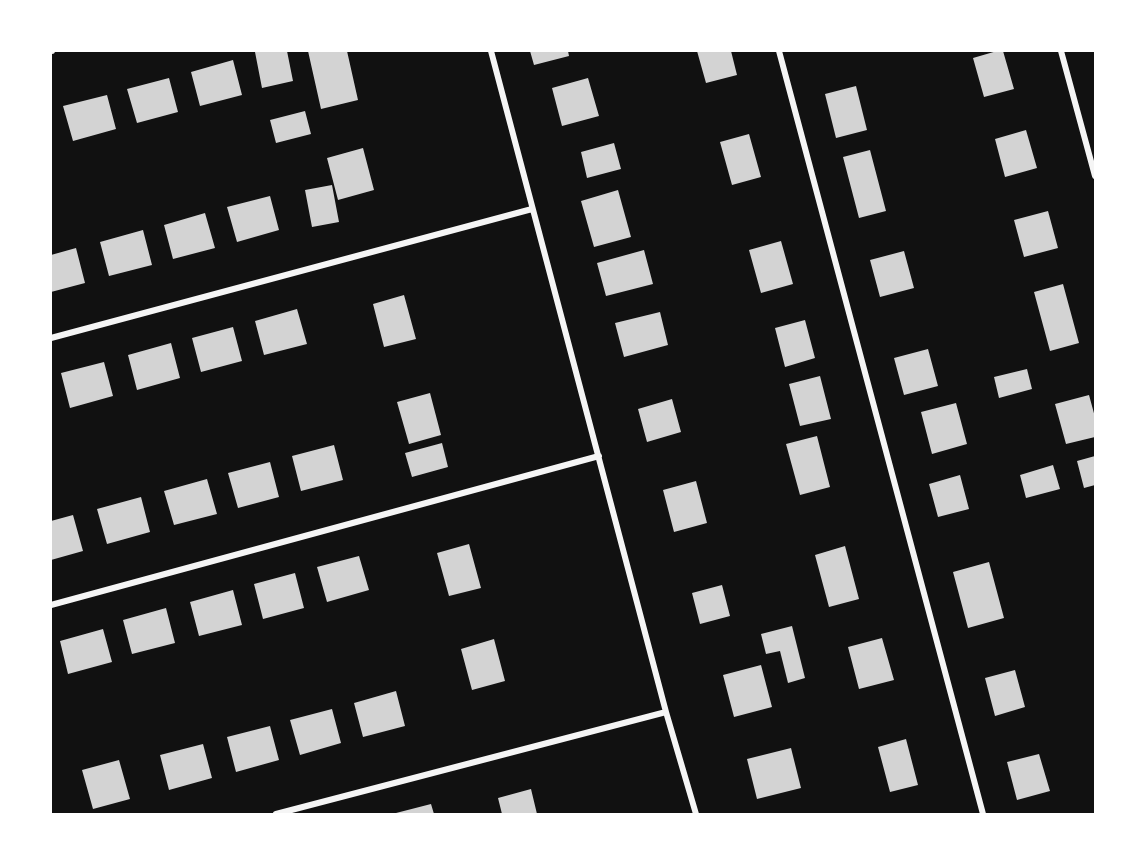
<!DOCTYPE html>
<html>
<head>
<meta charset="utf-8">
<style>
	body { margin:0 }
	#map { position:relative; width:1146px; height:865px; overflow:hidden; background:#111; font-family:"Sofia Sans Condensed",sans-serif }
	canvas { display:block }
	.frame { position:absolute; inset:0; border:52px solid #fff; pointer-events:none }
</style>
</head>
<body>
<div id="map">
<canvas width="1146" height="865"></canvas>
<div class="frame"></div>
</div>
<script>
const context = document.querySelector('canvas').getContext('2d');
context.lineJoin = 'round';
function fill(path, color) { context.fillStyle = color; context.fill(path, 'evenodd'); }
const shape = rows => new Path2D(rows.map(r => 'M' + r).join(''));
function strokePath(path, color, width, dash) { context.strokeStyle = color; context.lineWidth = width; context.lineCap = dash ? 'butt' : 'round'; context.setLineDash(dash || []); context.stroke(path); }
fill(shape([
	[258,51,287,51,293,81,262,88,255,52],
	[308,51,347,51,358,100,321,109],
	[530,51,568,51,569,56,534,65],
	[697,51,731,51,737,75,706,83],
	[997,51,1003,51,1014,89,984,97,973,58],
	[233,60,242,95,200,106,191,72],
	[169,78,178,112,137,123,127,89],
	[588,78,599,116,562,126,552,88],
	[856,86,867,130,836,138,825,94],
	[107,95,116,129,73,141,63,106],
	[305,111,311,134,276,143,270,120],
	[1026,130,1037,168,1005,177,995,139],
	[749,134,761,177,732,185,720,142],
	[614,143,621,169,587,178,581,152],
	[363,148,374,190,338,200,327,158],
	[870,150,886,211,859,218,843,157],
	[332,185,339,222,312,227,305,190],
	[618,190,631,237,594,247,581,201],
	[270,196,279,230,237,242,227,207],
	[1048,211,1058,248,1024,257,1014,220],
	[205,213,215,248,173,259,164,225],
	[143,230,152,265,109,276,100,242],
	[781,241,793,284,761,293,749,250],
	[76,248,85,283,51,292,51,255],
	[644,250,653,284,606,296,597,263],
	[904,251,914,288,880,297,870,260],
	[1063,284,1079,343,1050,351,1034,292],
	[404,295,416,339,384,347,373,304],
	[297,309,307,344,264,355,255,321],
	[660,312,668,345,624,357,615,323],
	[805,320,815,358,785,367,775,328],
	[233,327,242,361,201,372,192,338],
	[171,343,180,378,137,390,128,355],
	[928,349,938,386,904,395,894,358],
	[104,362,113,396,70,408,61,373],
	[1027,369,1032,389,999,398,994,377],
	[820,376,831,419,800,426,789,384],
	[430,393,441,435,409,444,397,402],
	[1089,395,1095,417,1095,437,1066,444,1055,404],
	[672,399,681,432,647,442,638,409],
	[956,403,967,444,932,454,921,412],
	[817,436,830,487,800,495,786,444],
	[442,443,448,467,412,477,405,453],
	[334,445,343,480,301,491,292,456],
	[1095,456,1095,485,1084,488,1077,461],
	[270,462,279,497,238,508,228,473],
	[1053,465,1060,489,1026,498,1020,475],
	[960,475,969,509,938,517,929,484],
	[207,479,217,514,174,525,164,491],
	[696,481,707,523,674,532,663,490],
	[141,497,150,532,107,544,97,509],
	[73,515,83,551,51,560,51,521],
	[469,544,481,588,449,596,437,553],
	[845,546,859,599,829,607,815,555],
	[359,556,369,590,327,602,317,567],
	[989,562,1004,618,968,628,953,572],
	[295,573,304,608,263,619,254,584],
	[722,585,730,616,700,624,692,593],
	[233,590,242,625,199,636,190,602],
	[166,608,175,643,132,654,123,620],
	[792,626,805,678,788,683,780,651,766,654,761,634],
	[103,629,112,662,68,674,60,641],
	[882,638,894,680,859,689,848,647],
	[494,639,505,681,472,690,461,649],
	[761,665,772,707,734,717,723,675],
	[1015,670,1025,707,995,716,985,678],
	[396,691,405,726,363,737,354,703],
	[332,709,341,743,300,755,290,720],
	[270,726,279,760,236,772,227,737],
	[906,739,918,785,890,792,878,747],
	[203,744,212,778,169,790,160,755],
	[791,748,801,788,757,799,747,759],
	[1039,754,1050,791,1017,800,1007,762],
	[119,760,130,799,93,809,82,770],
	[531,789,537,814,502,814,498,798],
	[431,804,434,814,396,814,396,813]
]), '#d3d3d3');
strokePath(shape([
	[51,51,52,51],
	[491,51,666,712,696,814],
	[779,51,983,814],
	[1061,51,1095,176],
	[51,338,532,209],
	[51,605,599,456],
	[276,814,666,712]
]), '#f5f5f5', 6);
</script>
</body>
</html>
